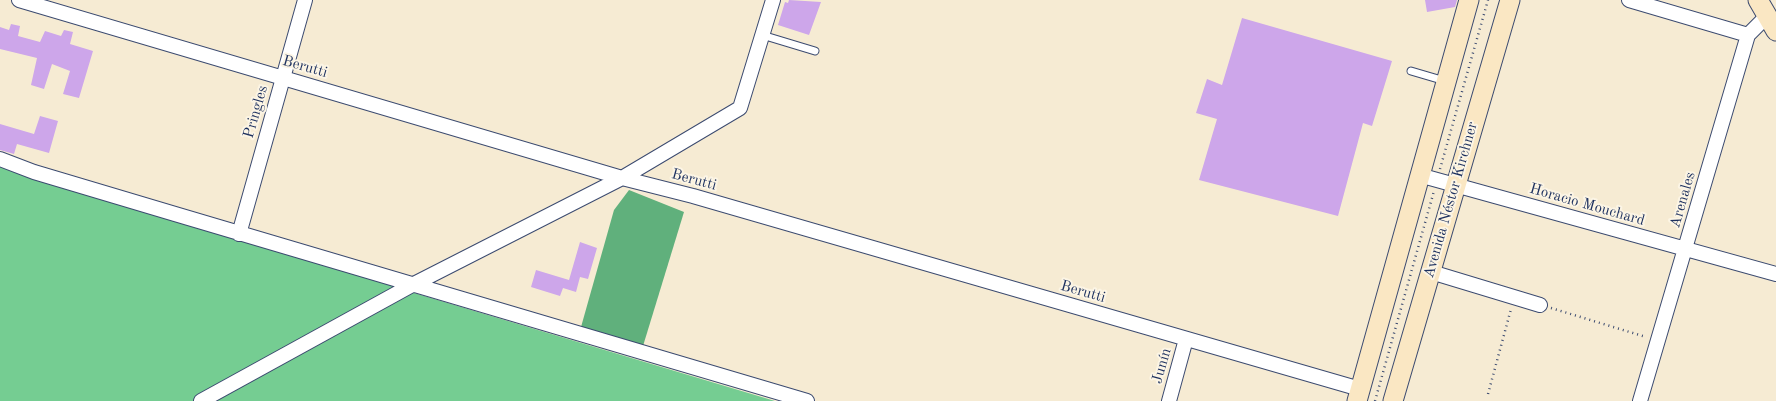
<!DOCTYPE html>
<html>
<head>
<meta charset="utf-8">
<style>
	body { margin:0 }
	canvas { display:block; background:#f6ebd3 }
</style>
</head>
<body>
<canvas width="1776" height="401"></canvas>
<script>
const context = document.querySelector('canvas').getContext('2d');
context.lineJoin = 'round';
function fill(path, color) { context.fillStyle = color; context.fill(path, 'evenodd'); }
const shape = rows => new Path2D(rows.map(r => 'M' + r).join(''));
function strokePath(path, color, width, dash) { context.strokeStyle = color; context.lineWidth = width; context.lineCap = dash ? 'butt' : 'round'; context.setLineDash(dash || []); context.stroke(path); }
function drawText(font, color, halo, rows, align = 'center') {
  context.font = font + ' "Old Standard TT",serif'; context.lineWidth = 4; context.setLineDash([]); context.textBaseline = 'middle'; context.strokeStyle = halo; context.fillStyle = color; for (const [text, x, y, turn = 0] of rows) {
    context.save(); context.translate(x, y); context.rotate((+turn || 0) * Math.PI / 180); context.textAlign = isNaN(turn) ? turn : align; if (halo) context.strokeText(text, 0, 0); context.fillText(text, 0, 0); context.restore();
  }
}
fill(shape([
	[0,165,412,285,201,401,0,401],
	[411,292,775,401,214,401]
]), '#75cd92');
fill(shape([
	[629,190,684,212,643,346,581,327,614,210]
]), '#60b07c');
fill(shape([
	[789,0,821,2,809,35,778,25,785,2,788,3],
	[1425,0,1457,0,1455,7,1427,12],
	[1242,18,1392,61,1372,126,1363,123,1338,216,1199,180,1217,119,1196,113,1207,79,1222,85],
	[11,24,20,26,18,36,40,42,45,31,61,36,64,30,73,32,70,44,93,51,79,98,63,94,70,71,52,64,44,89,31,85,37,58,0,49,0,27,9,30],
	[40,116,58,121,49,153,17,144,14,154,0,150,0,124,34,134],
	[580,242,597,248,588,279,580,277,576,292,563,288,560,296,531,287,536,270,569,280]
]), '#cda6ea');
const lane = shape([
	[762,35,815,51],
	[1411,71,1445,81]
]);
const street = shape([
	[19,0,622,178,693,196,1360,389],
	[1629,0,1748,35],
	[0,159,34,172,175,214,807,401],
	[1419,175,1776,274],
	[239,234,305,0],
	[1431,272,1540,305],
	[201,401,412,285,622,178,740,108,773,0],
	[1169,401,1186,339],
	[1640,401,1748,35,1768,15]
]);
const secondary = shape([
	[1758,0,1776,31],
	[1357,401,1469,0],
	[1393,401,1510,0]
]);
strokePath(lane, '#3c4b70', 9);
strokePath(street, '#3c4b70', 16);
strokePath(secondary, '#3c4b70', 21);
strokePath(shape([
	[1440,169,1488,0],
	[1551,308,1646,337],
	[1488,394,1511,309],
	[1375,401,1434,191]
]), '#3c4b70', 2.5, [1, 4]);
strokePath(lane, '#fff', 7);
strokePath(street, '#fff', 14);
strokePath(secondary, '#fae7c3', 19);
drawText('15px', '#1b2f5e', '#fcf5e5', [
	["Berutti",305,67,16],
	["Pringles",256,112,-74],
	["Berutti",694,180,15],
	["Avenida Néstor Kirchner",1451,200,-74],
	["Arenales",1683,200,-74],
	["Horacio Mouchard",1587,205,16],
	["Berutti",1083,292,16],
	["Junín",1162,366,-74]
]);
</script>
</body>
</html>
